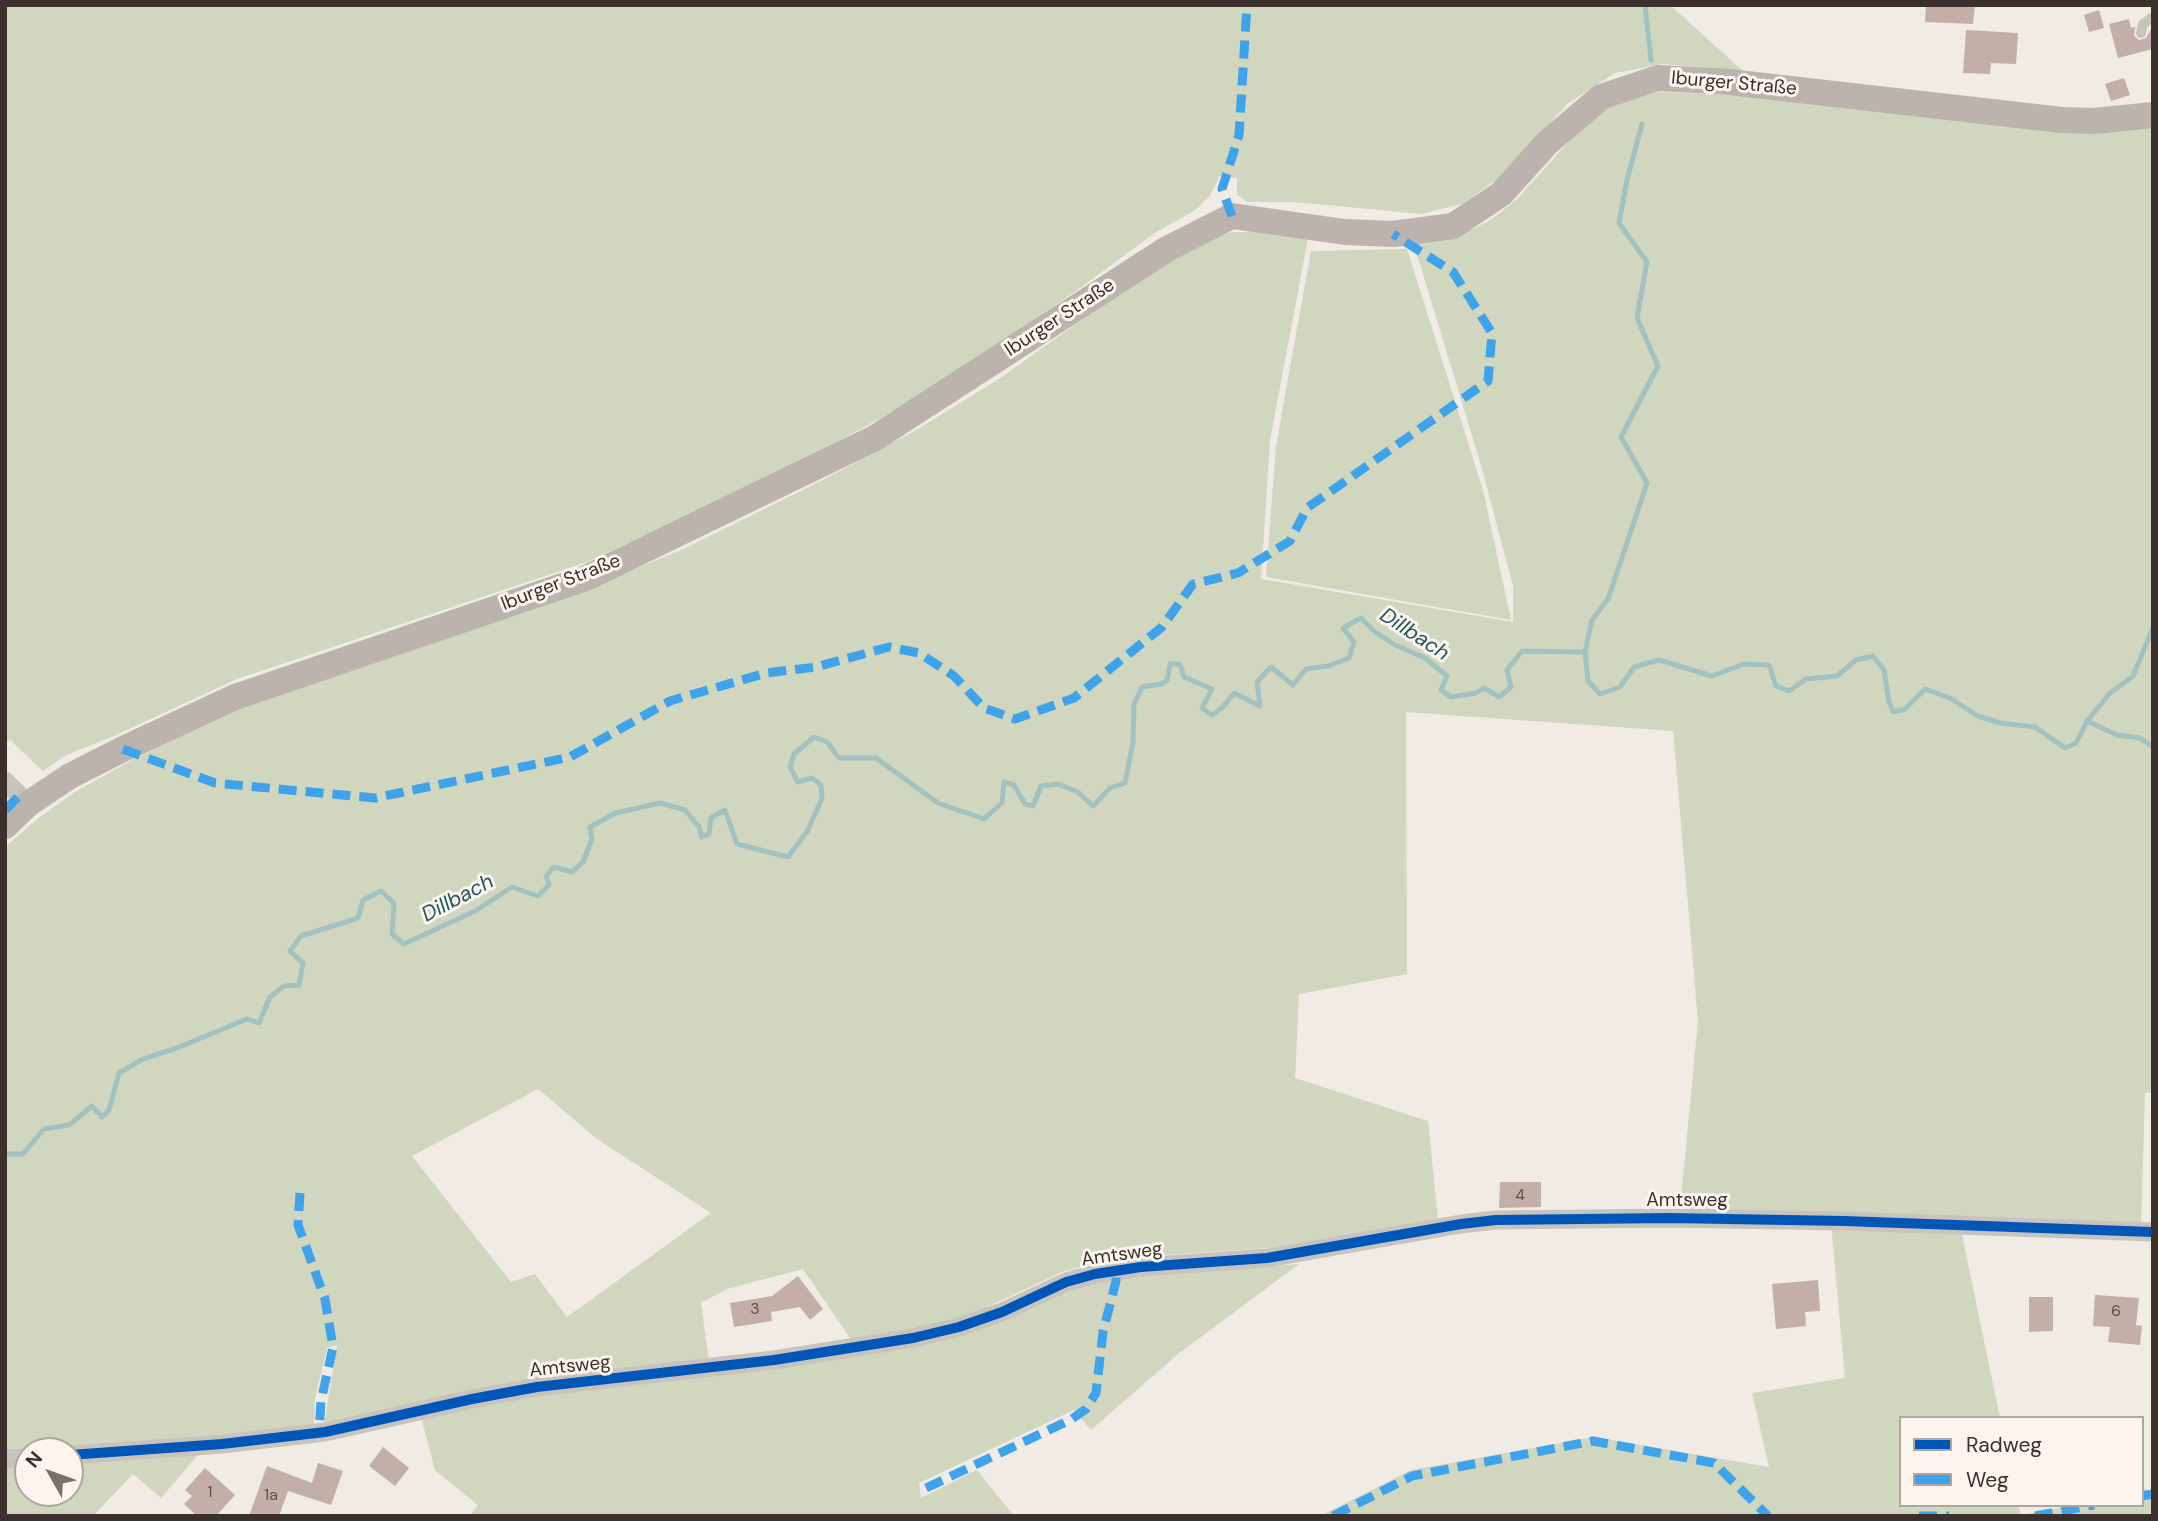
<!DOCTYPE html>
<html>
<head>
<meta charset="utf-8">
<style>
	body { margin:0 }
	#map { position:relative; width:2158px; height:1521px; overflow:hidden; background:#f0ebe5; font-family:"DM Sans",sans-serif }
	canvas { display:block }
	.frame { position:absolute; inset:0; border:7px solid #3b302b; pointer-events:none }
	.legend { position:absolute; left:1899px; top:1416px; width:245px; height:91px; box-sizing:border-box; background:#fbf5ee; border:2px solid #aea6a0; margin:0; padding:9px 12px; list-style:none; font-size:21px; color:#3b302b }
	.legend li { display:flex; align-items:center; gap:14px; height:35px }
	.legend b { width:35px; border:2px solid #aea6a0 }
	.north { position:absolute; left:14px; top:1437px; width:70px; height:70px; box-sizing:border-box; background:#fbf5ee; border:2px solid #aea6a0; border-radius:50%; rotate:310deg; font-size:19px; font-weight:700; line-height:28px; text-align:center; color:#3b302b }
	.north::after { content:''; display:block; margin:auto; width:24px; height:32px; background:#7a716c; clip-path:polygon(50% 0,100% 100%,50% 72%,0 100%) }
</style>
</head>
<body>
<div id="map">
<canvas width="2158" height="1521"></canvas>
<div class="frame"></div>
<ul class="legend">
<li><b style="height:9px;background:#0057b8"></b>Radweg</li>
<li><b style="height:9px;background:#3fa3eb"></b>Weg</li>
</ul>
<div class="north">N</div>
</div>
<script>
const context = document.querySelector('canvas').getContext('2d');
context.lineJoin = 'round';
function fill(path, color) { context.fillStyle = color; context.fill(path, 'evenodd'); }
const shape = rows => new Path2D(rows.map(r => 'M' + r).join(''));
function strokePath(path, color, width, dash) { context.strokeStyle = color; context.lineWidth = width; context.lineCap = dash ? 'butt' : 'round'; context.setLineDash(dash || []); context.stroke(path); }
function drawText(font, color, halo, rows, align = 'center') {
  context.font = font + ' "DM Sans",sans-serif'; context.lineWidth = 6; context.setLineDash([]); context.textBaseline = 'middle'; context.strokeStyle = halo; context.fillStyle = color; for (const [text, x, y, turn = 0] of rows) {
    context.save(); context.translate(x, y); context.rotate((+turn || 0) * Math.PI / 180); context.textAlign = isNaN(turn) ? turn : align; if (halo) context.strokeText(text, 0, 0); context.fillText(text, 0, 0); context.restore();
  }
}
fill(shape([
	[5,5,1670,5,1744,72,1663,64,1615,73,1567,104,1505,174,1462,204,1421,214,1295,202,1248,202,1237,195,1237,178,1220,176,1209,197,1194,211,1156,232,1080,288,936,387,794,466,587,562,237,679,114,736,66,755,43,771,10,740,5,744],
	[1659,92,1789,98,2153,126,2153,1092,2145,1093,2141,1226,1680,1209,1698,1021,1673,731,1406,712,1407,974,1299,994,1295,1078,1428,1121,1438,1220,1269,1248,1109,1259,1062,1272,959,1320,852,1341,803,1269,727,1289,701,1303,709,1361,324,1424,337,1345,327,1348,315,1399,314,1425,226,1434,5,1451,5,847,40,817,75,792,130,761,243,705,340,669,530,611,679,551,819,482,918,429,999,379,1132,284,1195,245,1232,232,1262,232,1308,238,1270,440,1261,579,1513,622,1513,586,1481,465,1413,241,1451,235,1475,228,1492,219,1516,200,1585,124,1606,107],
	[538,1089,597,1139,711,1213,567,1317,535,1274,511,1282,412,1156],
	[1407,249,1483,490,1511,620,1266,577,1276,446,1311,251],
	[1831,1223,1961,1230,2000,1418,1901,1418,1901,1505,2018,1505,2021,1515,2076,1505,2142,1505,2142,1490,2146,1489,2153,1496,2153,1516,1320,1516,1411,1470,1594,1437,1769,1467,1752,1393,1845,1378],
	[1299,1264,1178,1354,1091,1430,1074,1410,919,1483,921,1498,977,1470,1014,1516,469,1516,478,1505,435,1470,421,1417,534,1394,800,1362,1109,1277],
	[202,1450,161,1498,133,1474,93,1516,5,1516,5,1466,28,1464,28,1493,70,1493,70,1461]
]), '#d1d6bf');
strokePath(shape([
	[1645,5,1651,60],
	[1642,124,1627,180,1619,223,1647,262,1637,318,1658,366,1621,437,1647,483,1608,599,1592,620,1585,652,1588,681,1600,694,1620,687,1634,667,1659,660,1712,676,1744,664,1769,665,1776,686,1789,691,1806,679,1837,676,1856,660,1873,656,1884,670,1889,702,1893,712,1905,709,1925,689,1950,698,1978,716,2000,723,2035,727,2065,748,2076,743,2087,721,2110,693,2133,676,2153,628],
	[2087,721,2117,735,2140,738,2153,747],
	[5,1152,8,1154,23,1154,44,1129,69,1125,92,1106,102,1117,109,1110,119,1073,143,1059,177,1048,247,1019,259,1023,270,997,284,986,299,985,303,963,290,951,301,936,358,918,363,900,381,891,394,903,392,934,404,944,475,911,512,887,538,896,549,885,546,876,554,867,572,872,583,862,592,839,590,827,616,813,660,803,685,810,699,827,702,837,709,834,711,818,725,810,737,844,788,857,808,830,822,798,821,785,812,778,798,782,790,767,794,754,814,737,827,742,839,758,876,758,938,803,984,819,1002,803,1004,782,1014,785,1025,804,1033,806,1041,786,1058,784,1078,792,1093,806,1110,788,1125,783,1133,742,1134,704,1142,687,1162,684,1167,680,1170,664,1180,664,1184,677,1212,689,1202,708,1212,715,1223,707,1234,693,1260,706,1257,682,1271,667,1293,685,1306,669,1328,666,1349,658,1354,642,1343,628,1361,618,1375,632,1395,645,1425,658,1447,676,1441,690,1451,697,1476,693,1484,688,1499,697,1511,687,1507,670,1522,651,1585,652]
]), '#a1c2c1', 5);
fill(shape([
	[1926,5,1975,5,1973,24,1925,22],
	[2099,10,2104,28,2089,32,2084,15],
	[2129,19,2131,28,2135,27,2134,36,2139,40,2146,38,2153,26,2153,49,2118,58,2109,24],
	[1966,30,2018,33,2016,64,1991,63,1990,74,1963,73],
	[2124,78,2130,95,2111,101,2105,84],
	[1500,1182,1541,1182,1541,1207,1499,1208],
	[798,1276,823,1309,810,1320,800,1307,771,1312,772,1321,734,1327,730,1303,772,1296],
	[1818,1280,1820,1311,1805,1312,1806,1326,1776,1329,1772,1284],
	[2095,1295,2139,1298,2136,1325,2142,1326,2140,1345,2108,1342,2110,1327,2093,1326],
	[2029,1297,2053,1297,2053,1331,2029,1332],
	[383,1447,409,1468,395,1486,369,1466],
	[318,1463,343,1471,331,1505,288,1491,279,1516,249,1516,267,1466,312,1483],
	[205,1468,235,1495,216,1516,197,1516,184,1504,192,1496,185,1490]
]), '#c3afa7');
strokePath(shape([
	[2141,33,2143,24,2153,17]
]), '#c9c3be', 10);
strokePath(shape([
	[5,781,28,804],
	[70,1455,222,1444,325,1432,472,1399,537,1387,774,1360,913,1338,959,1327,1002,1312,1066,1282,1095,1274,1141,1267,1267,1258,1461,1224,1496,1220,1670,1218,1844,1221,2153,1232],
	[5,1459,28,1458]
]), '#c9c3be', 19);
strokePath(shape([
	[5,826,28,804,70,776,123,749,235,697,586,578,875,438,1167,249,1232,216,1345,232,1393,234,1453,226,1501,194,1547,143,1601,97,1658,78,1729,82,2062,120,2094,121,2153,115]
]), '#bab3ae', 26);
strokePath(shape([
	[1232,216,1222,189,1239,135,1247,5],
	[123,749,215,783,375,798,570,757,670,701,766,673,816,667,889,647,919,653,954,676,984,708,1015,719,1074,698,1162,627,1193,584,1238,573,1290,541,1307,508,1488,381,1492,333,1453,272,1393,234],
	[5,810,20,795],
	[300,1193,298,1225,325,1299,333,1347,321,1401,319,1432],
	[926,1488,1072,1419,1086,1409,1096,1393,1103,1332,1116,1281,1116,1270],
	[2142,1496,2153,1494],
	[1333,1516,1412,1476,1593,1441,1714,1463,1768,1516],
	[1919,1516,1949,1516],
	[2035,1516,2094,1505]
]), '#3fa3eb', 9, [18, 9]);
strokePath(shape([
	[70,1455,222,1444,325,1432,472,1399,537,1387,774,1360,913,1338,959,1327,1002,1312,1066,1282,1095,1274,1141,1267,1267,1258,1461,1224,1496,1220,1670,1218,1844,1221,2153,1232]
]), '#0057b8', 10);
drawText('16px', '#5d504a', null, [
	["4",1520,1196],
	["3",755,1310],
	["6",2116,1312],
	["1",210,1493],
	["1a",271,1496]
]);
drawText('19px', '#3b302b', '#fbf5ee', [
	["Iburger Straße",1734,84,5],
	["Iburger Straße",1060,318,-33],
	["Iburger Straße",561,583,-21],
	["Amtsweg",1687,1201],
	["Amtsweg",1122,1255,-8],
	["Amtsweg",570,1367,-6]
]);
drawText('italic 21px', '#1f5a5e', '#fbf5ee', [
	["Dillbach",1414,635,33],
	["Dillbach",458,899,-28]
]);
</script>
</body>
</html>
